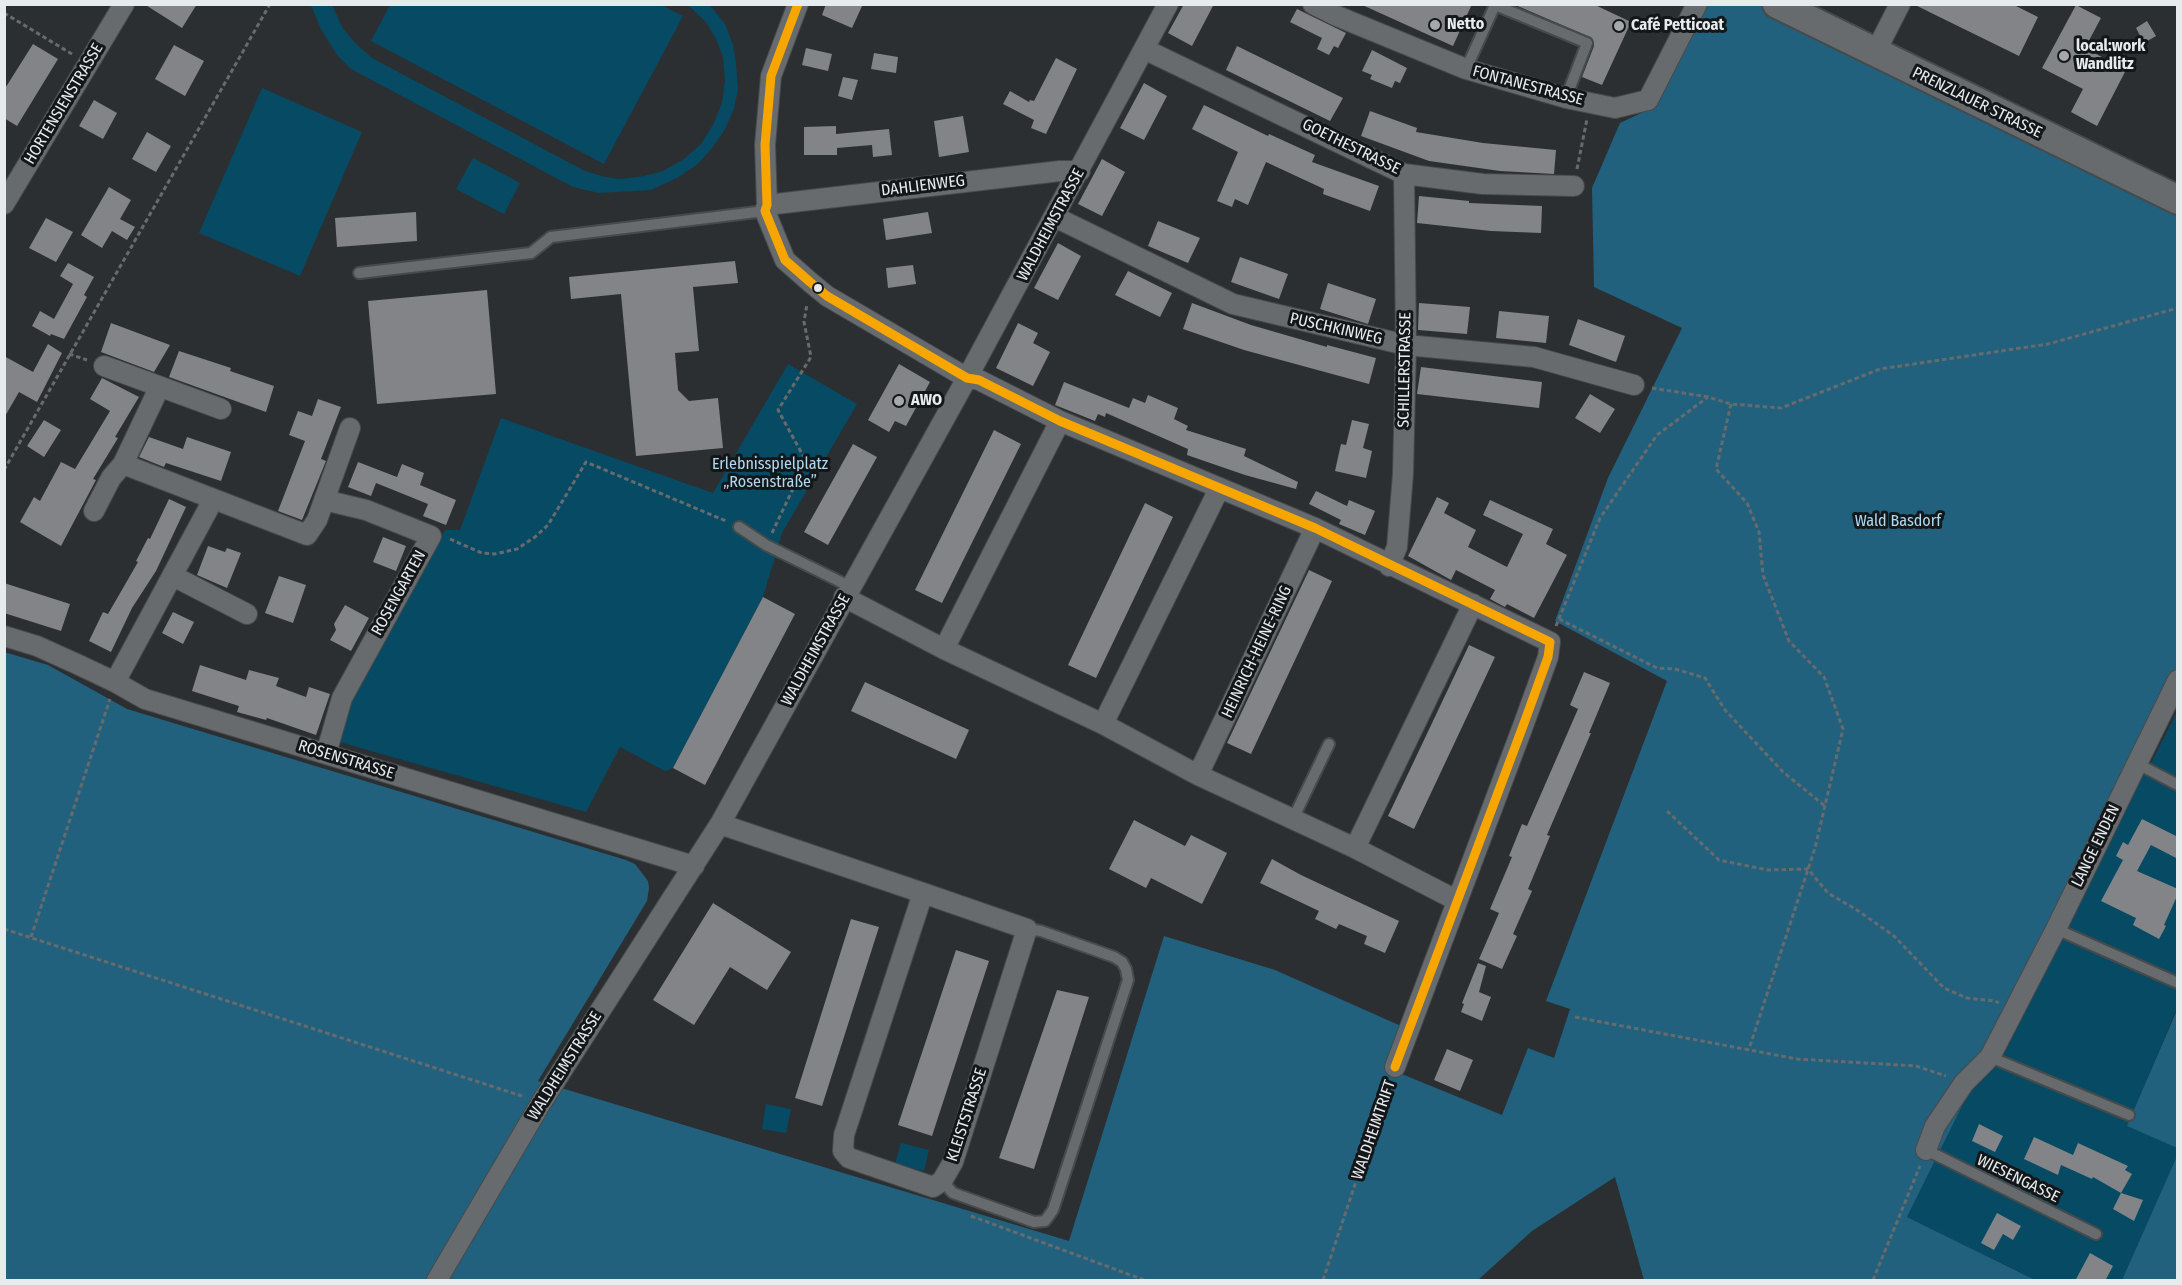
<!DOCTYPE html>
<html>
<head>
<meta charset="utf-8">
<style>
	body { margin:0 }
	#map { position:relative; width:2182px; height:1285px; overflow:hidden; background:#2c2f31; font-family:"Fira Sans Condensed",sans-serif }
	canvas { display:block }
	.frame { position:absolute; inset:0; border:6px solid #e6ebed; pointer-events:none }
</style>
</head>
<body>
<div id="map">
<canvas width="2182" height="1285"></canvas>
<div class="frame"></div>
</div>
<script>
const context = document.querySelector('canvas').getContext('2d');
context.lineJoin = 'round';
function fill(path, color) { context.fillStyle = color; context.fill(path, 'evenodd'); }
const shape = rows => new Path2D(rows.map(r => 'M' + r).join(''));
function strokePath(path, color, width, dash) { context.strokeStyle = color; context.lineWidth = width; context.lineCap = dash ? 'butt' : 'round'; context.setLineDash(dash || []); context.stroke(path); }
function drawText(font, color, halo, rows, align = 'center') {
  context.font = font + ' "Fira Sans Condensed",sans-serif'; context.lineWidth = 6; context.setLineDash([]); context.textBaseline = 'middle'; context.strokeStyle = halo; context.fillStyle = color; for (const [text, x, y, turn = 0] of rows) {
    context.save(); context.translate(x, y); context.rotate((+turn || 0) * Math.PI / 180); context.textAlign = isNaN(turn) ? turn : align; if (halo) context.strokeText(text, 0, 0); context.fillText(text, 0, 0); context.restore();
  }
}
fill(shape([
	[311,5,332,5,342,27,355,43,372,58,585,171,605,177,621,179,644,176,663,171,684,159,701,144,714,123,722,103,725,80,723,57,716,39,706,22,688,5,710,5,725,24,733,45,736,64,738,89,734,109,724,131,712,148,698,164,677,178,651,190,599,193,573,187,351,69,337,55,321,29],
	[661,5,683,16,604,164,371,41,390,5],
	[262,88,362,132,300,276,199,233],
	[473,158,520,183,504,214,456,189],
	[788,364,857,404,782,533,763,597,673,768,665,771,620,747,586,812,336,741,359,675,445,530,460,530,501,418,713,493],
	[2177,712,2177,1008,2128,1126,2177,1148,2177,1156,2122,1280,2035,1280,1907,1217,2130,769,2155,780,2145,775],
	[766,1104,791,1109,786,1133,762,1129],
	[901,1143,929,1150,924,1171,895,1164]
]), '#064a64');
fill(shape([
	[1706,5,1762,5,2177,208,2177,673,1907,1217,2035,1280,1644,1280,1615,1177,1532,1231,1478,1280,5,1280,4,652,48,665,127,709,626,860,635,864,648,881,649,888,647,901,538,1081,1069,1241,1164,936,1275,970,1401,1026,1387,1068,1502,1115,1528,1048,1554,1058,1570,1009,1546,1001,1667,681,1555,621,1608,478,1682,328,1594,287,1592,188,1620,123,1654,107],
	[2177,1010,2177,1148,2127,1126],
	[2177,1156,2177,1280,2122,1280]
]), '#21617e');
fill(shape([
	[144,4,197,4,182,28],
	[826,4,863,4,852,28,822,15],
	[1184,4,1214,4,1192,46,1168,33],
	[1360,4,1472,4,1453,46],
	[1513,4,1593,4,1631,22,1602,85,1582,77,1594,46,1592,38],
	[1913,4,2012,4,2038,17,2019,56],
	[2076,5,2101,18,2085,48,2126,70,2097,126,2071,112,2083,89,2042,68],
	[1297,9,1346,33,1338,48,1334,46,1329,55,1317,49,1322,38,1290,22],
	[2147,21,2156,36,2144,43,2136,28],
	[33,44,58,59,17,126,4,118,4,90],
	[174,45,204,61,185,96,155,79],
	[1237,46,1343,98,1330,121,1226,70],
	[806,48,832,54,828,71,802,65],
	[1372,50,1407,68,1400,83,1395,81,1392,88,1370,79,1372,75,1362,71],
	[874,53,898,57,896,73,871,69],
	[1056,58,1077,69,1046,134,1031,128,1034,120,1003,104,1010,91,1029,102,1030,100,1034,101],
	[843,77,858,80,852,100,838,96],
	[1144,83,1167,96,1144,140,1120,128],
	[94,100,117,113,103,139,79,126],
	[1204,105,1268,136,1269,134,1315,155,1312,162,1379,186,1370,211,1323,194,1324,189,1266,162,1248,205,1235,199,1232,207,1217,201,1238,152,1192,129],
	[1370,111,1417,128,1416,132,1483,143,1556,150,1554,174,1500,171,1429,161,1361,136],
	[963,116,969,152,939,157,934,121],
	[836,126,836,134,889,129,892,155,873,157,872,145,837,148,837,155,804,155,804,127],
	[147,132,171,146,156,172,132,159],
	[1102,159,1125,172,1102,216,1078,204],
	[109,187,131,200,120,219,135,227,127,240,112,231,102,248,81,235],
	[1419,196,1469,201,1469,203,1542,206,1541,233,1491,231,1417,223],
	[416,212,417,241,337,247,335,218],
	[928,212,932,233,886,240,883,219],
	[46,218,73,232,56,262,29,248],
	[1158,221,1200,238,1188,263,1148,246],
	[1058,243,1081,256,1058,300,1034,288],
	[1240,257,1288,274,1279,299,1231,282],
	[735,261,738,283,693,287,699,351,675,353,678,390,689,401,718,398,723,448,636,456,621,294,571,299,569,277],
	[68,263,94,277,84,295,87,297,64,339,51,334,50,336,32,326,40,311,54,319,73,284,60,276],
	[913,265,916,284,888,288,886,268],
	[1128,271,1172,293,1160,317,1115,295],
	[1328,283,1376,299,1368,324,1320,309],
	[487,290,496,394,377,404,368,301],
	[1192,303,1251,325,1327,347,1327,345,1376,358,1369,384,1244,350,1183,329],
	[1419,303,1470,307,1467,334,1418,330],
	[1499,311,1549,316,1546,343,1496,338],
	[1578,319,1625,336,1616,362,1569,345],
	[111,323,170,345,154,372,101,352],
	[1018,323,1038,333,1033,343,1050,352,1033,386,996,368],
	[48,344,62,353,37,402,19,392,4,418,4,356,33,372],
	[179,351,231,368,230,371,274,386,266,412,169,377],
	[899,364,930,382,906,426,895,421,889,432,868,420],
	[1421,367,1542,382,1539,408,1417,394],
	[102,378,139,397,115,437,118,438,93,479,96,480,61,546,20,522,34,497,40,501,61,462,75,469,110,411,90,399],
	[1064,382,1129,408,1133,398,1145,403,1148,395,1178,408,1174,419,1188,426,1186,430,1246,449,1244,456,1298,482,1296,489,1245,475,1187,455,1188,449,1106,413,1105,417,1098,414,1095,421,1055,405],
	[1590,394,1615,409,1600,433,1575,418],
	[318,399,341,407,321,459,326,461,302,520,278,511,305,441,289,435,298,411,312,416],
	[44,420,61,430,44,457,27,446],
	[1352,420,1369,424,1363,448,1372,451,1366,478,1335,471,1341,444,1346,445],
	[994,430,1021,444,942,603,915,590],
	[149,437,183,449,187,437,231,452,221,481,166,463,164,467,139,457],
	[853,444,877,457,828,545,804,532],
	[358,462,397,477,402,464,424,473,420,485,456,500,446,525,423,516,428,504,376,483,371,496,348,487],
	[1316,491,1347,506,1349,500,1375,511,1365,535,1339,524,1341,520,1309,504],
	[1437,497,1449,503,1444,513,1476,530,1468,547,1507,567,1523,534,1483,515,1490,500,1553,529,1546,544,1567,555,1534,618,1507,604,1505,607,1490,599,1495,590,1456,570,1451,580,1408,556],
	[169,499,186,507,156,571,132,608,111,652,89,641,103,612,108,614,138,562,136,561,148,538,150,539],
	[1145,503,1173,517,1096,678,1068,665],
	[383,537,406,546,396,571,373,562],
	[208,546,225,552,227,548,241,553,227,588,197,575],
	[1309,570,1332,581,1251,754,1227,743],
	[279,576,306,585,293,623,265,613],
	[4,583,70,604,61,631,4,613],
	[763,597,795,614,705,785,673,768],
	[345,605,369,618,351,651,330,640,336,630,334,624],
	[173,612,194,622,183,644,162,633],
	[1469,645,1495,657,1414,829,1388,816],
	[200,665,246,680,249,670,279,678,276,686,306,697,309,687,330,694,316,735,267,718,266,720,237,712,239,706,192,691],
	[1584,672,1610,683,1589,733,1591,733,1547,835,1550,836,1528,889,1532,891,1513,934,1517,936,1502,969,1479,959,1499,913,1490,909,1512,857,1509,856,1522,824,1527,826,1578,709,1570,705],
	[865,682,969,730,956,759,851,711],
	[2142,819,2178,837,2178,859,2151,845,2137,871,2178,889,2178,894,2164,925,2166,926,2159,939,2133,925,2136,918,2101,901,2123,860,2116,856,2123,842,2128,845],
	[1134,820,1185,846,1191,835,1227,853,1202,904,1151,878,1146,888,1109,869],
	[1272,859,1301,875,1399,921,1385,953,1364,944,1367,936,1339,924,1336,929,1315,919,1319,911,1260,883],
	[713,903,791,952,767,990,730,967,694,1025,653,1000],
	[851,919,879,927,822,1106,795,1098],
	[956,950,989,961,932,1136,898,1125],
	[1478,963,1486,966,1479,992,1491,997,1482,1021,1461,1012,1464,1004,1462,1003],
	[1057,990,1089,997,1034,1169,999,1158],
	[1447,1049,1473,1060,1460,1091,1434,1080],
	[1979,1124,2003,1136,1995,1152,1972,1141],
	[2034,1137,2073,1155,2078,1143,2128,1166,2125,1170,2132,1174,2121,1193,2093,1177,2092,1179,2061,1165,2058,1175,2024,1159],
	[2121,1193,2143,1200,2134,1221,2113,1209],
	[1997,1213,2021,1226,2013,1240,2003,1234,1994,1250,1981,1243],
	[2090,1253,2113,1266,2105,1281,2075,1281]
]), '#828487');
const service = shape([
	[1466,69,1495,5,1587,43,1566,98],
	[359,273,531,253,551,237,765,211],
	[739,527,766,545,851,587],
	[2136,763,2178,785],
	[1293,819,1329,744],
	[2056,929,2178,983],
	[1990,1057,2129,1115],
	[1926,1150,2096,1234],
	[942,1181,953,1193,1034,1222,1045,1221,1053,1210,1128,980,1126,969,1122,962,1114,957,1041,931,1027,929]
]);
const minor = shape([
	[798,4,771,76,765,145,767,205,765,211,785,260,810,282,827,296,967,378,979,380,1060,421,1315,528,1550,642,1548,657,1523,726,1395,1067],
	[1313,4,1337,16,1466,69,1566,98,1615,108,1648,100,1697,4],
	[1144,49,1404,174,1483,184,1574,186],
	[1875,53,1900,4],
	[4,204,124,4],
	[767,205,1060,171,1080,171],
	[1055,217,1233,304,1406,345,1534,357,1634,385],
	[104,366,221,409],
	[123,464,307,535,317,520,350,428],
	[324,500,366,510,431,536,342,698,326,754],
	[94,511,111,478,123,464,159,388],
	[1389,566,1397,547,1403,474,1406,345,1404,174],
	[173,576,247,614],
	[844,597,944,649,1103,724,1198,775,1355,848,1456,900],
	[4,636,37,646,79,665,115,682,145,699,694,866],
	[944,649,1060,421],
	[115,682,213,500],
	[1103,724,1219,489],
	[1198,775,1315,528],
	[720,824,923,893,1027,929,953,1162,942,1181,933,1187,849,1158,843,1151,844,1135,923,893],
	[1355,848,1473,604],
	[1926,1150,1935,1126,1964,1083,1990,1057,2056,929,2178,680],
	[437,1280,541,1103,720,824,967,378,1168,4]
]);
const secondary = shape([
	[1777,4,2178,200]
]);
strokePath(service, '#474a4b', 14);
strokePath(minor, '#474a4b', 22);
strokePath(secondary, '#474a4b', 32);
strokePath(shape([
	[4,13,72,54],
	[1577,169,1587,119],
	[69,354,87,360],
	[1652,388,1708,397,1731,404,1781,408,1880,369,2048,344,2178,308],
	[1731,404,1716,469,1747,503,1759,532,1763,575,1789,641,1824,677,1843,729,1815,848,1749,1049],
	[4,470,270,4],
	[772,533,806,461,778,410,811,357,804,322,807,304],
	[450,539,482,553,495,554,517,549,535,537,548,525,586,462,726,521],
	[1559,619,1657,668,1675,669,1705,678,1725,710,1783,772,1825,806],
	[1556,626,1600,518,1657,435,1708,397],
	[1667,811,1719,860,1768,870,1808,869,1828,893,1857,910,1894,936,1944,988,1967,998,1995,1001,1999,1003],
	[4,929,525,1097],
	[31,937,110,699],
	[1575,1017,1797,1059,1916,1066,1946,1076],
	[971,1216,1144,1280],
	[1323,1280,1389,1083],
	[1873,1280,1920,1166]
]), '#686b6c', 3, [4.5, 3]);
strokePath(service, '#686b6d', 10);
strokePath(minor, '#686b6d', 20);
strokePath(secondary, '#686b6d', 28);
strokePath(shape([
	[798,4,771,76,765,145,767,205,765,211,785,260,810,282,827,296,967,378,979,380,1060,421,1315,528,1550,642,1548,657,1523,726,1395,1067]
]), '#f7a600', 9);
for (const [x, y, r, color] of [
	[1435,25,6,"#a5a9ab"],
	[1619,26,6,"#a5a9ab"],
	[2064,56,6,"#a5a9ab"],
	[818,288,5,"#e6ebed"],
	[899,401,6,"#a5a9ab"]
]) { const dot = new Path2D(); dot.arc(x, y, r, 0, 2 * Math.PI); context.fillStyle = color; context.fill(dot); strokePath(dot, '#141719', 2); }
drawText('bold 16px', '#e6ebed', '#141719', [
	["Netto",1447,25],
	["Café Petticoat",1631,26],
	["local:work",2076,47],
	["Wandlitz",2076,65],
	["AWO",911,401]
], 'left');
drawText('16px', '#e6ebed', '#141719', [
	["FONTANESTRASSE",1528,86,15],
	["PRENZLAUER STRASSE",1977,103,26],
	["HORTENSIENSTRASSE",64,104,-59],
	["GOETHESTRASSE",1351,147,26],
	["DAHLIENWEG",923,186,-7],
	["WALDHEIMSTRASSE",1051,225,-62],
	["PUSCHKINWEG",1336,329,13],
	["SCHILLERSTRASSE",1405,370,-89],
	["ROSENGARTEN",399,593,-61],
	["WALDHEIMSTRASSE",816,650,-61],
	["HEINRICH-HEINE-RING",1257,652,-65],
	["ROSENSTRASSE",346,760,17],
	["LANGE ENDEN",2096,846,-64],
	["WALDHEIMSTRASSE",565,1066,-58],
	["KLEISTSTRASSE",967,1115,-72],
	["WALDHEIMTRIFT",1374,1130,-71],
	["WIESENGASSE",2018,1179,26]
]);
drawText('16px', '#aed9f1', '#141719', [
	["Erlebnisspielplatz",770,465],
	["„Rosenstraße”",770,483],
	["Wald Basdorf",1898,522]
]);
</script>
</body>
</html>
